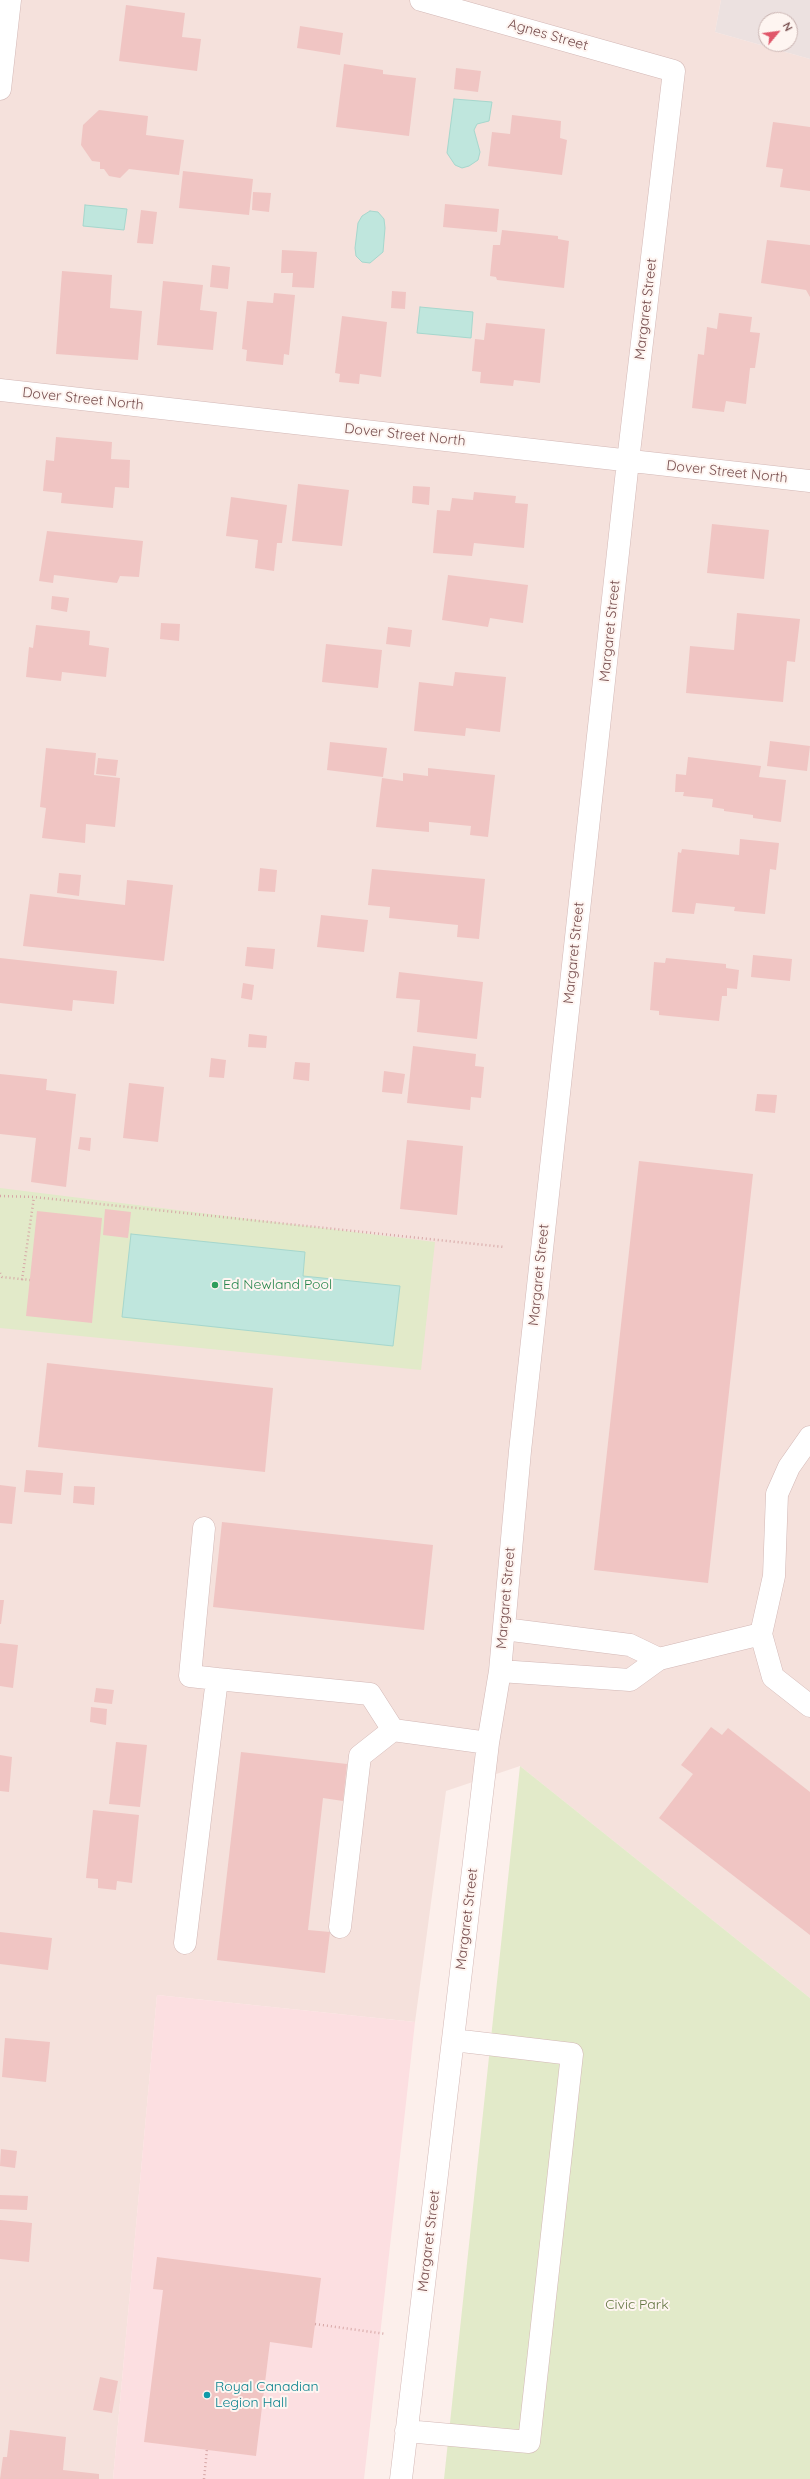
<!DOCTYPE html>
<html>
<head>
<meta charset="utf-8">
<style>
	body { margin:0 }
	#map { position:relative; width:810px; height:2479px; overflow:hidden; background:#fcefeb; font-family:Quicksand,sans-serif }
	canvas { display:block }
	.north { position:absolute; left:758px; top:12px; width:40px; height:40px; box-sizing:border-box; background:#fef5f1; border:1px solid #c8b2b0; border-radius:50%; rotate:61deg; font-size:11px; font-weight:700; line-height:16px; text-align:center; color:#774e4e }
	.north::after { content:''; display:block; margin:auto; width:14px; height:18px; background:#e05669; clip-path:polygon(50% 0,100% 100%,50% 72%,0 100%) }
</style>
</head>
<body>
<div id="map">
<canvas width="810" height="2479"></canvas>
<div class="north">N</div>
</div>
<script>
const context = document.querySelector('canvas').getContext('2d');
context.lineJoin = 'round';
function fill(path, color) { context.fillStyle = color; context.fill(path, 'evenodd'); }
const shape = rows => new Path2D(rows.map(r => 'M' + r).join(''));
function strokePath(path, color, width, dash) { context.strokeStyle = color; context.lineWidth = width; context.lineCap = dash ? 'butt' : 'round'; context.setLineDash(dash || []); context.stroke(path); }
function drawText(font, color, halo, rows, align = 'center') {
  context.font = font + ' Quicksand,sans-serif'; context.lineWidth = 4; context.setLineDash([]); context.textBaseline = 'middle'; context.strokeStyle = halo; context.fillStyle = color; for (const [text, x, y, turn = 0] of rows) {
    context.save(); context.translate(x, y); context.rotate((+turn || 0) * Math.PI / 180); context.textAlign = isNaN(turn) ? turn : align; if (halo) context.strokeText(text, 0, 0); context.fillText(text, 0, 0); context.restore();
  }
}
fill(shape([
	[0,0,721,0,715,32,810,59,810,1998,520,1766,446,1791,415,2022,157,1995,113,2479,0,2479]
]), '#f5e1dc');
fill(shape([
	[157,1995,415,2022,364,2479,113,2479]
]), '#fcdfe1');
fill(shape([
	[721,0,810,0,810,59,715,32],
	[766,20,790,20,790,44,766,44]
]), '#ece1e0');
fill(shape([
	[0,1188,435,1242,421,1370,0,1328],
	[520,1766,810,1998,810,2479,444,2479]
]), '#e2eac9');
const water = shape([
	[454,99,492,102,489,121,477,124,474,130,480,152,478,160,469,166,462,168,455,165,447,153,454,99],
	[85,205,127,209,124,230,83,226,85,205],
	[370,211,378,212,384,219,385,228,383,252,370,263,362,262,356,256,355,248,358,223,362,216,370,211],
	[420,307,473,312,471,338,417,333,420,307],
	[131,1234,305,1252,303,1276,400,1286,393,1346,122,1317,131,1234]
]);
fill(water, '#bfe6dd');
strokePath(water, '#a6d7cd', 1);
fill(shape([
	[126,5,185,13,182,37,201,39,197,71,119,61],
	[300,26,343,33,340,55,297,48],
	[344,64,383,70,383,74,416,78,409,136,336,127],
	[456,68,481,71,478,92,454,89],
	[99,110,148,116,146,135,184,140,179,175,129,169,120,178,109,176,104,169,100,169,100,162,92,161,81,145,83,125],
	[512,115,561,121,560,138,567,140,562,175,488,166,492,132,510,134],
	[773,122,810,127,810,191,780,187,783,169,766,167],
	[183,171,253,179,249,215,179,208],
	[253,192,271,193,269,212,252,210],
	[445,204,499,209,497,232,443,227],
	[141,210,157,212,153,244,137,243],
	[502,230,558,236,558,239,569,241,564,288,497,280,496,277,490,276,493,245,500,245],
	[767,240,810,245,810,297,806,290,761,283],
	[282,250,317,252,314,288,292,287,293,273,281,273],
	[212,265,230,267,228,289,210,287],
	[62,271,112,275,110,308,142,311,138,360,56,354],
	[163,281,203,285,200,310,217,312,213,350,157,345],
	[392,291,406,292,405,309,391,308],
	[274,293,295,295,289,355,284,354,283,365,246,361,247,350,242,349,247,301,273,303],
	[719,313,752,317,750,332,760,333,755,368,750,368,746,404,726,401,724,412,692,408,698,354,704,355,707,327,717,329],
	[342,316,387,322,381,377,360,374,359,384,339,382,340,374,335,373],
	[486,323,545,329,540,383,514,380,513,386,480,383,481,372,472,371,475,339,484,340],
	[56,437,112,442,111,459,130,460,129,488,115,487,113,508,61,503,62,493,43,491,46,460,54,461],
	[298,484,349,490,342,546,292,541],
	[413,486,430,487,429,505,412,503],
	[474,492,516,496,515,503,528,504,524,548,474,543,472,556,433,553,437,510,450,511,452,498,473,500],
	[231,497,287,505,282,543,277,543,274,571,255,568,258,540,226,536],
	[712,524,769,530,764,579,707,573],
	[47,531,143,541,139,577,120,576,117,583,54,575,53,583,39,581],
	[448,575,528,585,523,623,490,618,488,627,442,620],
	[52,596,69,598,67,612,51,609],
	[737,613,800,619,795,662,787,661,783,702,686,693,690,646,734,650],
	[161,623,180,624,179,641,160,639],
	[36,625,90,631,89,645,109,648,106,677,62,672,61,681,26,677,29,647,33,648],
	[388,627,412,630,410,647,386,644],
	[326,644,382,650,378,688,322,682],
	[455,672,506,677,500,732,466,728,465,736,414,731,419,682,453,686],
	[770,741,810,746,807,771,767,766],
	[330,742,387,748,383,777,327,770],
	[46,748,96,753,94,775,120,778,115,827,86,824,85,843,42,838,46,808,40,807],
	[688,757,761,766,759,777,786,780,781,822,753,818,753,815,724,811,724,809,712,807,713,799,683,796,684,792,675,792,676,774,686,775],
	[98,758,118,760,116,776,96,774],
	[428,768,495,775,488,837,470,835,471,826,429,822,429,832,376,827,382,778,403,781,403,773,428,776],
	[740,839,779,843,776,870,770,869,765,914,734,911,735,907,696,903,694,914,672,912,678,852,681,853,682,849,739,855],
	[260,868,277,870,275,892,258,891],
	[372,869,485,879,479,939,457,937,458,925,389,918,390,907,368,905],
	[59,873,81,875,79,896,57,893],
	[127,880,173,885,164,961,23,946,30,894,125,905],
	[321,915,368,920,364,952,317,947],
	[247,947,275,949,273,969,245,966],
	[753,955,792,959,790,981,751,977],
	[0,958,117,971,114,1004,73,1000,72,1011,0,1003],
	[666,958,726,964,726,968,739,970,737,989,727,988,727,996,722,996,719,1021,659,1015,659,1011,650,1010,654,962,665,963],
	[399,972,483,982,477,1039,417,1032,420,1000,396,998],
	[243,983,254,985,252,1000,241,998],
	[249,1034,267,1036,266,1048,248,1047],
	[413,1046,476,1054,475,1066,484,1067,481,1098,471,1097,470,1110,407,1103],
	[211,1058,226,1060,224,1078,209,1077],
	[295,1062,310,1063,309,1081,293,1079],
	[384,1071,405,1074,402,1094,382,1092],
	[0,1074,47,1079,46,1090,76,1094,66,1187,31,1182,36,1138,0,1134],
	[129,1083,164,1087,158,1142,123,1138],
	[757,1094,777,1095,775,1113,755,1111],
	[80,1137,91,1138,90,1151,78,1149],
	[407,1140,463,1146,457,1215,400,1209],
	[639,1161,753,1174,708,1583,594,1570],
	[105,1209,131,1212,128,1238,103,1235],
	[37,1211,102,1218,92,1323,26,1316],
	[47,1363,273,1388,265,1472,38,1447],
	[26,1470,63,1473,61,1495,24,1492],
	[0,1485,16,1487,12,1524,0,1523],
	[74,1486,95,1487,94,1505,73,1503],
	[222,1522,433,1545,424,1630,213,1607],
	[0,1600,4,1600,1,1624,0,1624],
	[0,1643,18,1645,13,1688,0,1686],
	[96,1688,114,1690,112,1704,94,1702],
	[91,1707,107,1709,106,1725,90,1722],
	[711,1727,722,1735,728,1728,810,1792,810,1935,659,1818,693,1774,681,1765],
	[116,1742,147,1745,140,1807,109,1804],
	[241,1752,347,1764,343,1801,323,1798,308,1930,330,1932,325,1973,217,1960],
	[0,1755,12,1757,9,1792,0,1791],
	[93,1810,139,1815,132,1883,117,1881,116,1890,98,1888,98,1879,86,1878],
	[0,1932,52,1938,48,1970,0,1964],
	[5,2038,50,2042,46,2082,2,2077],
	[1,2149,17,2151,15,2168,0,2166],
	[0,2195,28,2196,27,2210,0,2209],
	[0,2220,32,2223,29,2262,0,2259],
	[157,2257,321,2278,312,2348,270,2342,256,2456,144,2442,163,2290,153,2289],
	[100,2377,118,2381,112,2413,93,2410],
	[10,2430,66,2437,63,2470,99,2474,99,2479,0,2479,3,2457,7,2457]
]), '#f0c5c3');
const minor = shape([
	[0,89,10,0],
	[0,390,810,481],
	[810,1437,789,1467,777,1494,774,1576,761,1634,773,1677,810,1706],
	[204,1528,190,1676,217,1679],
	[504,1629,630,1645,659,1659],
	[500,1671,630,1680,659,1659,761,1634],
	[340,1927,360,1756,393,1730],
	[185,1943,217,1679,370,1694,393,1730,488,1743],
	[406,2431,529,2442,572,2054,453,2040],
	[401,2479,488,1743,500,1671,520,1451,628,461,674,71,421,0]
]);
strokePath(minor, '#d3b8b6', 23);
strokePath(shape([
	[0,1196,34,1197,504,1247],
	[0,1273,2,1277,30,1280],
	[22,1280,34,1197],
	[315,2324,386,2334],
	[204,2479,207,2449]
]), '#d6a7a6', 2.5, [1, 3]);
strokePath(minor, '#fff', 22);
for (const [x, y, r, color] of [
	[215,1285,4,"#2e9e5b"],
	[207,2395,4,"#0f9aa8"]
]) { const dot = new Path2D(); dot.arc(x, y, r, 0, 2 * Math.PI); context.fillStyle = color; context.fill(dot); strokePath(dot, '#fef5f1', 1.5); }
drawText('14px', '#774e4e', '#fef5f1', [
	["Agnes Street",548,35,16],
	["Margaret Street",646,309,-83],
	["Dover Street North",83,399,6],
	["Dover Street North",405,435,6],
	["Dover Street North",727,472,6],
	["Margaret Street",610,631,-84],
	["Margaret Street",574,953,-84],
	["Margaret Street",539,1275,-84],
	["Margaret Street",506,1598,-85],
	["Margaret Street",467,1919,-83],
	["Margaret Street",429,2241,-83]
]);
drawText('14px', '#27864d', '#fef5f1', [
	["Ed Newland Pool",223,1285]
], 'left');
drawText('14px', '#647643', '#fef5f1', [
	["Civic Park",637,2305]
]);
drawText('14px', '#0d838f', '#fef5f1', [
	["Royal Canadian",215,2387],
	["Legion Hall",215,2403]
], 'left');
</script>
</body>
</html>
